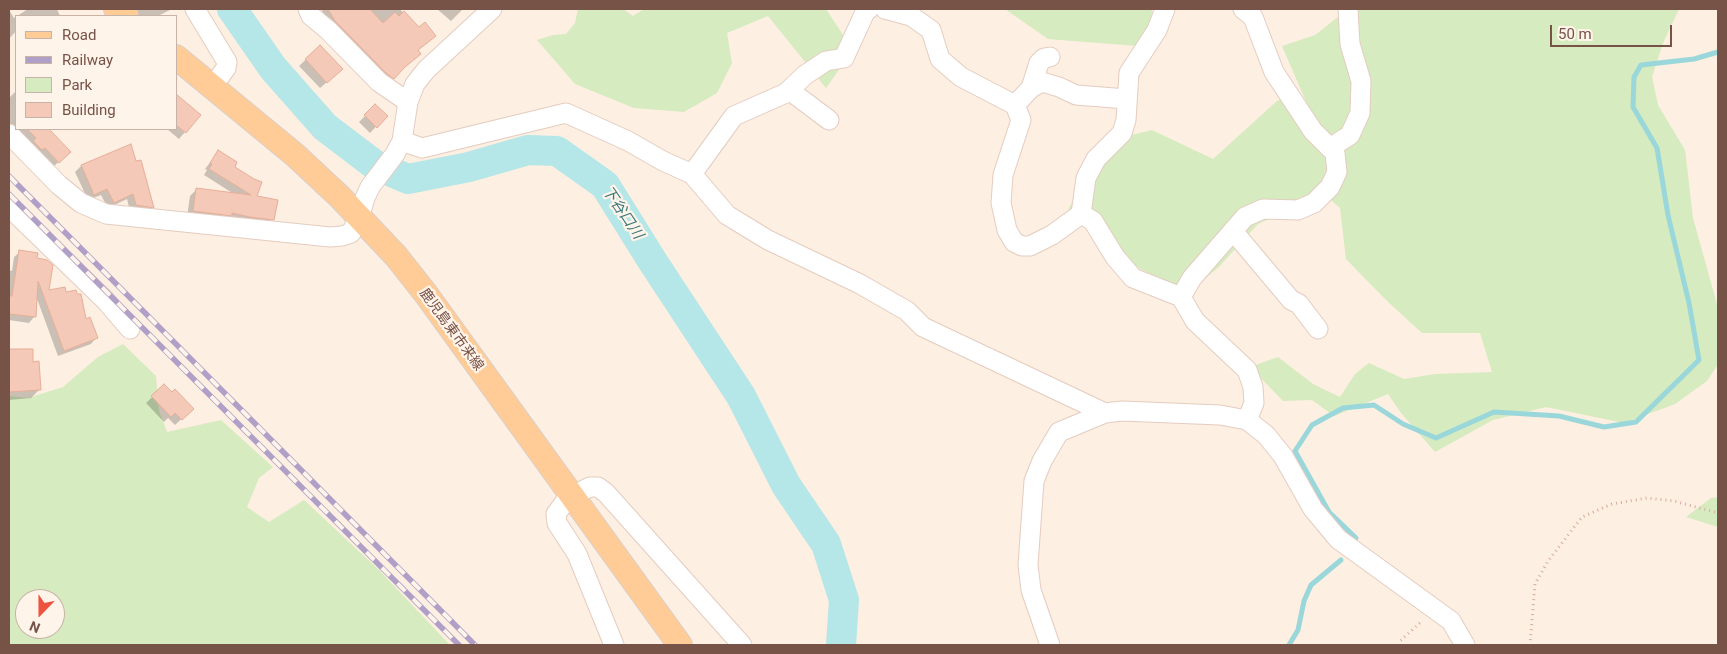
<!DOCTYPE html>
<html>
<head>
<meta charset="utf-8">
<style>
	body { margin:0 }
	#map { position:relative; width:1727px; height:654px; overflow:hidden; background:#fdefe1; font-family:Roboto,sans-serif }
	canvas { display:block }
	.frame { position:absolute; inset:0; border:10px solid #765247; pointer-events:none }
	.legend { position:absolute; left:15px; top:15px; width:162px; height:115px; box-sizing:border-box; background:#fff4e9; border:1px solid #c8b3a8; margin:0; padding:6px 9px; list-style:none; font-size:15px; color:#765247 }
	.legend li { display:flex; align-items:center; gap:10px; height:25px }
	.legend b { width:25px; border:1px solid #c8b3a8 }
	.north { position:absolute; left:15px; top:589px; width:50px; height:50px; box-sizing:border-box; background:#fff4e9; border:1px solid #c8b3a8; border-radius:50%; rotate:202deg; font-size:14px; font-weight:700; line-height:20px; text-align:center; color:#765247 }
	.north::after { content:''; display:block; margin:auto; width:18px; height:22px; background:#ee533f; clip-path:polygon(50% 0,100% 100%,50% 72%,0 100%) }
	.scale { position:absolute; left:1550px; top:25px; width:122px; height:22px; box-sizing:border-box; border:2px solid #765247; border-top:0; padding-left:6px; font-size:15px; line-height:18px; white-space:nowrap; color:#765247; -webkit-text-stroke:4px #fff4e9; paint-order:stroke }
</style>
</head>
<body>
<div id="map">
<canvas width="1727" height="654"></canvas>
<div class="frame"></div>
<ul class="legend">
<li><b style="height:6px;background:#ffcc97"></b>Road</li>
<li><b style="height:6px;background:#b0a0c7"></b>Railway</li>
<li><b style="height:14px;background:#d6ebbf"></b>Park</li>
<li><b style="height:14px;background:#f4c9b7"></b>Building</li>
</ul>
<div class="north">N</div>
<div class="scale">50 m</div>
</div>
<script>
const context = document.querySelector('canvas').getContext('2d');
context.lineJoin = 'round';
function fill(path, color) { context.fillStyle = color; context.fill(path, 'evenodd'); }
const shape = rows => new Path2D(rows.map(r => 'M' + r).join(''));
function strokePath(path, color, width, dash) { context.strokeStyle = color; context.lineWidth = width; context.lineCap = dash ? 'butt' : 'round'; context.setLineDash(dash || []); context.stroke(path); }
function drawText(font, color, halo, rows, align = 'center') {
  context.font = font + ' Roboto,"Noto Sans JP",sans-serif'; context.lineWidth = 4.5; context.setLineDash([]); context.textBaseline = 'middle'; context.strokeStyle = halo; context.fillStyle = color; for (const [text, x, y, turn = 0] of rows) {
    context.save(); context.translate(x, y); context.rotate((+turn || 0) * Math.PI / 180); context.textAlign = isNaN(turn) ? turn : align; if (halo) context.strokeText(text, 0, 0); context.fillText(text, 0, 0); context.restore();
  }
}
fill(shape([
	[578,9,623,9,633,16,644,9,826,9,853,50,826,88,768,16,727,33,732,63,717,93,684,112,634,108,575,84,537,40,553,35,566,34,575,23],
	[1005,9,1152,9,1150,47,1048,39],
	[1342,9,1679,9,1663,43,1652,77,1658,105,1685,150,1693,218,1718,308,1718,364,1707,381,1675,404,1624,423,1546,407,1493,420,1435,452,1401,413,1388,394,1334,416,1312,400,1283,401,1250,367,1278,357,1313,384,1340,397,1355,374,1369,363,1404,379,1435,374,1492,372,1480,333,1422,333,1386,300,1346,259,1340,208,1324,194,1258,224,1219,267,1186,294,1128,262,1094,212,1059,229,1073,200,1084,190,1115,139,1152,130,1213,159,1278,100,1307,104,1282,46,1315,35,1338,17],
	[123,344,156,376,159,411,167,432,221,420,273,467,259,478,247,507,269,522,304,500,379,570,450,645,9,645,9,396,28,398,63,387,98,357],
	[25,599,55,599,55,629,25,629],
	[1718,497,1718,527,1686,517,1711,498]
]), '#d6ebbf');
fill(shape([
	[28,9,57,9,60,16,16,16,16,31,9,39,9,10,14,18],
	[129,9,172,9,158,16,137,16],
	[321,9,400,9,428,42,417,51,413,60,387,84,322,16,324,14],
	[437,9,463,9,451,21],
	[320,46,335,75,320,88,299,66],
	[16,91,16,129,47,129,69,152,52,168,9,124,9,98],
	[176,97,185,132,179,139,167,129,176,129],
	[375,106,386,116,370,133,359,122],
	[130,146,153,207,147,213,130,211,127,199,108,208,101,195,88,200,75,172,81,166],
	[218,152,233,167,272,219,266,225,187,217,190,196,196,190,234,194,204,175,207,170,205,169],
	[20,252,35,259,47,292,65,293,96,338,91,344,58,356,36,296,34,317,29,323,9,320,9,270,12,271,14,257],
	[9,350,32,351,31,363,40,389,31,398,9,400],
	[164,386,192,409,175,425,168,418,164,422,146,403]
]), '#0003');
strokePath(shape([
	[1356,538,1329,512,1295,451,1312,425,1343,408,1374,405,1403,424,1436,438,1494,412,1559,416,1604,427,1636,422,1699,360,1689,303,1668,215,1657,148,1633,107,1634,77,1641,65,1694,59,1718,52],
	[1289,645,1298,630,1304,601,1311,585,1341,560]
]), '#9ad7da', 5);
strokePath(shape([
	[232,9,273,68,325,127,375,165,408,179,469,167,528,150,557,151,605,185,653,262,741,396,786,485,826,544,844,600,841,645]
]), '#b5e6e8', 30);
const building = shape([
	[328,9,370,9,383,23,395,12,399,16,404,11,419,27,425,22,436,36,418,50,421,54,405,67,394,79,386,73,335,21,328,9],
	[320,45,343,69,327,83,305,59,320,45],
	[176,94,201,115,186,133,176,125,176,94],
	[375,104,388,116,377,128,364,115,375,104],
	[27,129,49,129,71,152,59,163,45,148,42,150,33,141,36,138,27,129],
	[131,144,136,161,141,160,154,208,136,205,133,194,114,203,107,189,94,195,81,165,131,144],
	[218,150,237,162,235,167,254,179,262,182,257,196,278,200,274,220,250,217,232,213,232,216,193,211,196,188,251,195,209,169,212,164,210,163,218,150],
	[19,250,38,253,37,258,47,260,53,265,49,290,65,287,66,292,76,290,77,294,81,294,86,319,90,317,98,338,64,351,38,281,36,317,9,314,9,296,12,296,19,250],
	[9,349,33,349,33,362,39,361,41,390,9,392,9,349],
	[164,384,172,392,175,389,194,409,182,420,175,413,171,417,151,396,164,384]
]);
fill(building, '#f4c9b7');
strokePath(building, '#e8ad97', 1);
const minor = shape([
	[195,9,227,62,226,68,213,86],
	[308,9,311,16,328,30,379,82,408,102],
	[885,9,911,16,931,30,940,59,961,77,1015,105,1021,120,1003,175,1001,203,1007,230,1014,242,1022,246,1030,246,1052,235,1081,214,1093,221,1115,257,1133,278,1181,297,1195,321,1247,370,1253,387,1254,403,1247,420],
	[1031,88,1039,63,1044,58,1050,57],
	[789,90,829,120],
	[1015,105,1031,88,1042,82,1059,87,1076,95,1127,99],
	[9,134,59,185,81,203,106,214,330,237,342,236,351,233,359,218,365,198,370,187,395,154,402,141,408,102,415,84,426,70,492,9],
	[402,141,422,148,566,113,628,141,663,161,692,174,727,215,768,240,860,284,907,311,923,327,1105,413],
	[1330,148,1350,135,1360,113,1361,81,1350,44,1348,9],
	[692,174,734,116,786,93,805,75,826,61,844,58,866,10,869,9],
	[9,207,106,301,130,329],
	[1081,214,1086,178,1096,159,1122,133,1126,120,1129,73,1157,30,1165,9],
	[1233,231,1291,300,1299,304,1318,329],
	[1181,297,1192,278,1245,217,1263,209,1298,210,1314,203,1330,187,1337,172,1335,153,1313,131,1274,72,1253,17,1243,9],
	[614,645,577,554,557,523,556,514,564,503,572,496,590,487,598,487,606,493,742,645],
	[1050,645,1031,590,1028,565,1034,481,1042,461,1059,432,1105,413,1122,411,1220,415,1247,420,1266,435,1283,456,1313,509,1338,539,1451,621,1465,645]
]);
const major = shape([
	[116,9,126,16],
	[176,57,295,155,340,197,396,256,426,294,680,645]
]);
strokePath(minor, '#e4ccc0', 21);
strokePath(major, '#d9cfcb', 26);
strokePath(shape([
	[1399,645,1400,641,1422,621],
	[1530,645,1535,584,1548,561,1582,517,1612,504,1647,498,1674,501,1718,513]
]), '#d9ac9b', 3, [1, 4]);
strokePath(minor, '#fff', 19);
strokePath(major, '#ffcc97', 24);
const rail = shape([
	[9,176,475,645],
	[9,194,459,645]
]);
strokePath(rail, '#b0a0c7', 5.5);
strokePath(rail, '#fff4e9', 4, [11]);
drawText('14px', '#765247', '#fff4e9', [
	["鹿児島東市来線",451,330,54]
]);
drawText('italic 15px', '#3a787c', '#fff4e9', [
	["下谷口川",622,213,56]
]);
</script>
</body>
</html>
